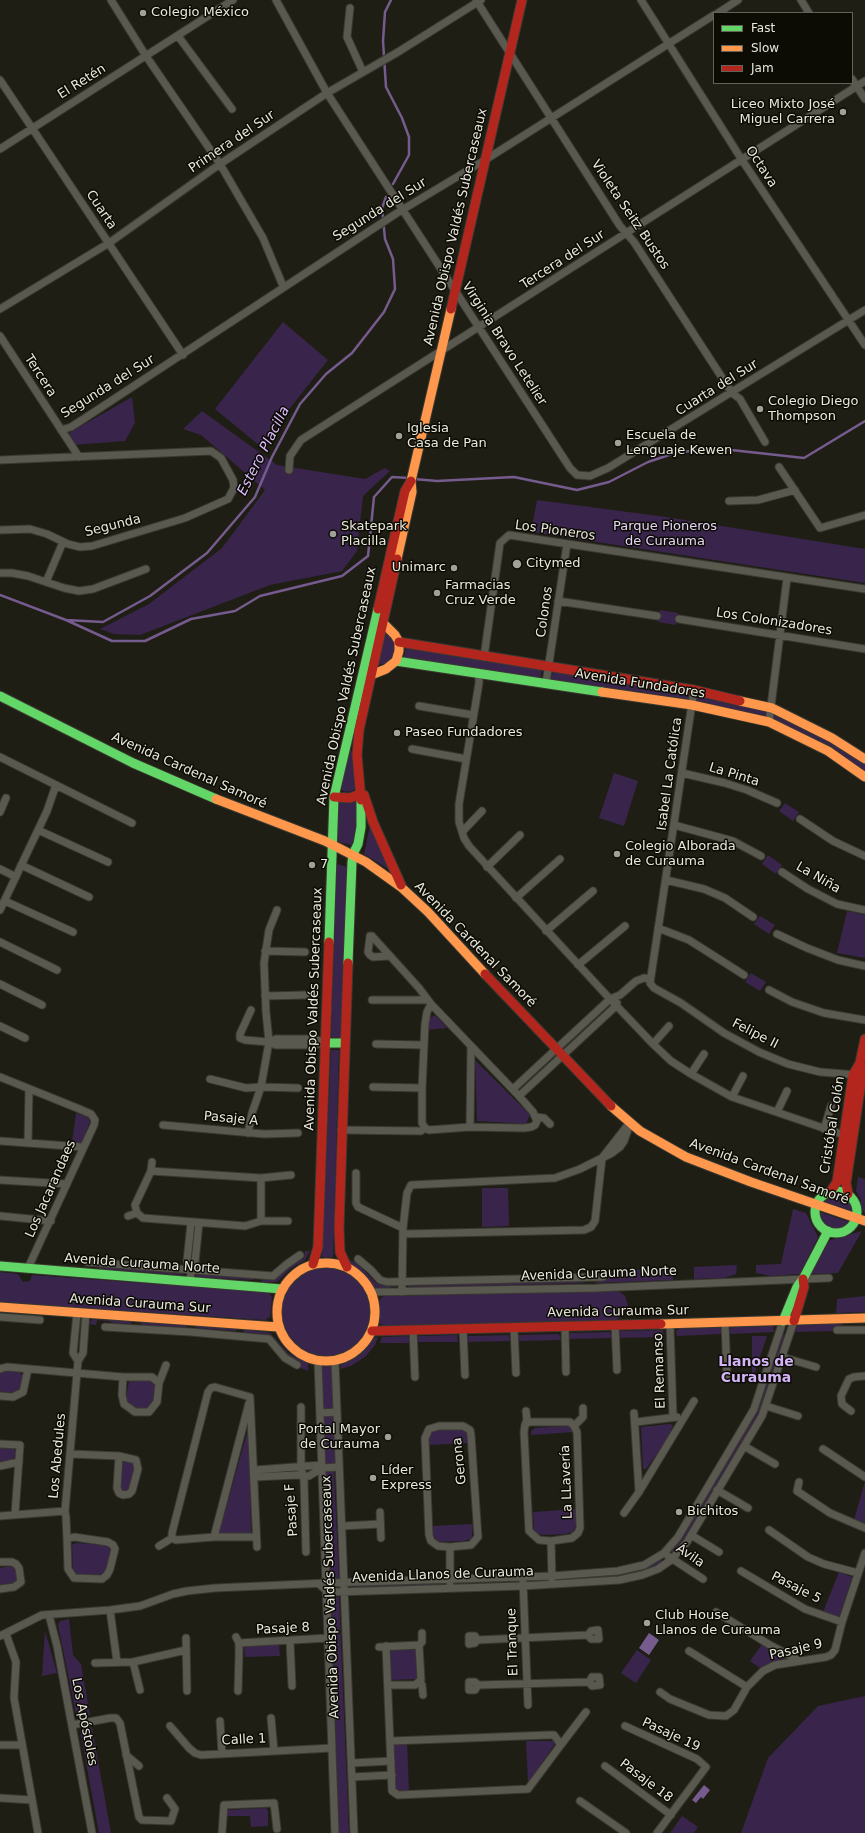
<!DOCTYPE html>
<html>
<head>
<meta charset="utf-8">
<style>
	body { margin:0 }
	#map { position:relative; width:865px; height:1833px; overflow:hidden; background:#1f1e14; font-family:"DejaVu Sans",sans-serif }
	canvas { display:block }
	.legend { position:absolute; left:713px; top:12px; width:140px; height:72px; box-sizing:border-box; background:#0c0b04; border:1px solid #64635b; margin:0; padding:5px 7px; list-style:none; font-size:12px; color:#e9e8dd }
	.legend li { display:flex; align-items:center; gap:8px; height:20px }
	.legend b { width:20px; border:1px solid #64635b }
</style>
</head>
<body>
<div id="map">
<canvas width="865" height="1833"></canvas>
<ul class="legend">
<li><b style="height:5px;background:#63d668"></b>Fast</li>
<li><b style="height:5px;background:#ff974d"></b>Slow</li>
<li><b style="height:5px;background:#b3261e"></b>Jam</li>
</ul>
</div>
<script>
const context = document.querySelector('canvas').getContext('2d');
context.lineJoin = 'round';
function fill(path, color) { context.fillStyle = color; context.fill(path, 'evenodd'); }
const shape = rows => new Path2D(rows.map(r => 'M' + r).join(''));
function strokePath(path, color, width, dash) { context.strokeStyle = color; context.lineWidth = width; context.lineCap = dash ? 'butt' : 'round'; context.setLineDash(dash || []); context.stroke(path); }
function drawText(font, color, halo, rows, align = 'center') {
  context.font = font + ' "DejaVu Sans",sans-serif'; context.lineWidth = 3; context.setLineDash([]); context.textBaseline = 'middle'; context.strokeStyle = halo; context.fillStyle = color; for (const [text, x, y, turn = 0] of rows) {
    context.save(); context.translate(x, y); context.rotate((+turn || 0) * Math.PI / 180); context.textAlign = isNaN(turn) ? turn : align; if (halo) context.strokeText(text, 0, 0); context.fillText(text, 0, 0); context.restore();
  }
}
fill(shape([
	[283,322,328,360,260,446,215,409],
	[132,397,135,423,125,441,73,445,69,433],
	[202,411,277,465,365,479,385,468,390,471,363,496,357,551,342,571,270,585,140,635,114,634,100,629,149,604,222,548,265,490,201,435,183,429],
	[537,500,666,517,865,549,865,583,531,532],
	[660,610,678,613,676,625,658,622],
	[384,632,391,637,394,642,395,651,390,660,384,664,377,665],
	[406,647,542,669,540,679,404,657],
	[553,671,688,692,689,697,687,702,551,680],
	[698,694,765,710,766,714,763,718,697,703,696,697],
	[777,714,833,741,865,763,865,774,773,721,773,716],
	[349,750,353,752,356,788,352,791,346,792,339,789],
	[614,773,638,781,624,826,599,818],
	[357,799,358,826,356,838,351,845,339,842,335,838,338,800],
	[785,803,799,812,793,821,779,811],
	[370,825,395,873,364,854],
	[768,855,782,865,776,874,762,864],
	[337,864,347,867,341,1038,331,1037],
	[847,911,865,915,865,958,837,953],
	[760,916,775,925,769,934,754,924],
	[751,973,766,982,760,991,745,982],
	[435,1015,447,1028,426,1030,427,1020],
	[331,1050,339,1050,333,1257,322,1257],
	[475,1060,530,1115,526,1124,477,1121],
	[76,1113,87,1117,90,1121,81,1145,72,1143],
	[858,1177,865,1179,865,1214,861,1207,861,1200,856,1191],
	[482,1188,508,1188,509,1226,482,1227],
	[837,1193,848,1198,853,1211,823,1202,828,1195],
	[793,1209,806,1213,818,1237,800,1274,771,1276,756,1273,756,1265,781,1264],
	[820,1212,852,1223,843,1229,831,1229,822,1222],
	[862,1231,838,1273,810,1274,828,1241],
	[305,1251,310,1251,305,1260,290,1269,278,1281,275,1282,262,1282,262,1278,294,1260,296,1262,304,1258],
	[350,1260,358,1264,377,1284,390,1284,391,1288,374,1288,358,1270,348,1262],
	[737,1265,736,1274,724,1278,694,1279,694,1267],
	[101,1266,183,1273,182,1275,99,1269],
	[673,1268,673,1280,597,1283,589,1279,606,1278,607,1271],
	'282 1312a44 44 0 1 1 88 0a44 44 0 1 1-88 0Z',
	[0,1272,18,1274,23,1282,30,1281,32,1275,268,1292,272,1297,270,1317,265,1320,0,1303],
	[196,1273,253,1277,254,1280,196,1277],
	[579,1279,584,1283,409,1288,408,1286],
	[618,1291,625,1296,628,1305,624,1314,616,1320,386,1326,380,1324,380,1299,384,1296],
	[865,1296,865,1312,836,1313,837,1299],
	[92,1319,131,1321,132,1321,131,1324,113,1323,109,1321,97,1320,96,1325,89,1324],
	[141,1321,186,1325,187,1326,186,1329,141,1325],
	[842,1323,842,1326,835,1326,835,1331,795,1332,798,1325],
	[197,1325,235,1329,236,1331,196,1328],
	[773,1326,774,1332,730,1334,730,1329,732,1327],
	[719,1327,721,1329,721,1334,677,1336,676,1331,679,1329],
	[244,1329,270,1333,289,1354,308,1363,308,1371,298,1367,300,1361,290,1359,266,1336,243,1333],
	[663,1330,664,1337,619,1338,620,1331],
	[610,1332,612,1338,569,1339,570,1333],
	[559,1334,561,1340,518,1341,519,1335],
	[782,1334,786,1335,759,1416,688,1533,673,1552,671,1552,670,1550,757,1410],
	[457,1335,458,1342,417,1342,417,1337,419,1336],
	[509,1335,510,1341,467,1342,468,1336],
	[407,1336,409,1338,409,1343,380,1343,382,1337],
	[752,1336,767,1336,752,1381],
	[378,1337,375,1345,366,1356,351,1366,340,1369,342,1362,357,1353,371,1338],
	[321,1366,331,1366,333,1409,323,1410],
	[5,1370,18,1371,24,1377,23,1386,16,1393,3,1392,0,1391,0,1372],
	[132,1379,152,1381,156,1387,154,1402,148,1408,136,1408,129,1404,126,1397,129,1382],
	[323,1416,333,1416,335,1464,326,1464],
	[670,1424,673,1425,669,1437,646,1469,643,1469,641,1427],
	[249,1426,251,1533,219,1533],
	[566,1426,571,1428,574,1432,531,1435,531,1431,535,1428],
	[464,1429,467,1433,468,1443,428,1445,428,1434,433,1430],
	[0,1447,13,1447,16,1452,13,1460,0,1462],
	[127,1460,132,1461,136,1467,130,1488,123,1492,120,1490,121,1463],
	[334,1470,339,1580,330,1580,326,1471],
	[865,1481,865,1524,854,1520],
	[576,1509,576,1525,573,1532,565,1534,542,1535,538,1534,534,1530,533,1512],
	[473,1524,472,1536,471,1539,464,1541,438,1542,433,1534,432,1526],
	[78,1543,107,1545,111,1550,106,1571,99,1575,77,1577,73,1573,72,1544],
	[660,1558,662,1562,648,1570,619,1578,559,1581,559,1578,619,1574],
	[12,1566,17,1570,17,1580,13,1584,0,1585,0,1568],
	[839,1572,852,1577,839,1617,823,1612],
	[444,1582,444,1585,356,1588,356,1585],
	[331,1597,339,1597,349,1833,339,1833],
	[69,1619,73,1655,81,1664,90,1715,79,1717,76,1714,58,1625,60,1621],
	[45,1631,57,1673,42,1676],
	[279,1643,280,1656,245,1657,244,1645],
	[762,1644,790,1659,782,1659,760,1668,750,1661],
	[391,1649,415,1650,417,1679,391,1680],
	[637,1650,651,1660,636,1683,621,1673],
	[865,1696,865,1833,741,1833,768,1758,818,1706],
	[92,1727,111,1833,99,1833,80,1730],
	[526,1741,553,1741,555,1744,528,1783],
	[407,1742,409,1792,398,1792,394,1789,392,1746,394,1744],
	[266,1808,268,1811,268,1826,251,1827,250,1816,226,1816,226,1811,228,1810],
	[682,1816,698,1827,694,1833,670,1833]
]), '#39244b');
fill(shape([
	[649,1633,659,1640,649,1655,639,1648],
	[704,1785,710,1790,703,1799,701,1797,696,1803,692,1800]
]), '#755b8e');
strokePath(shape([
	[391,0,385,12,383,41,386,87,402,118,409,137,409,155,393,184],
	[414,479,437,481,514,477,577,490,609,482,648,462,675,453,713,448,804,458,865,421],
	[0,595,66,620,103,622,150,596,207,553,255,497,272,457,300,404,326,374,352,353,384,312,395,289,393,259,385,239,382,208,386,197],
	[66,620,112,641,145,641,191,619,235,611,260,596,342,576,368,556,374,497,392,477,409,478]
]), '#755b8e', 2.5);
const street = shape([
	[111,0,146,56,220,164,263,238,283,286],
	[276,0,327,93,570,468,577,475,590,476,608,468,865,310],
	[476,0,620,226,634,242,732,393,740,399,765,442],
	[641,0,742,160,865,345],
	[801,0,809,13],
	[350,8,347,37,363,72],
	[718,13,738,0],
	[178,36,232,109],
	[852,79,865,99],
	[0,80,183,355],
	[0,149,233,0],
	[0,309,109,243,220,164,327,93,398,52,481,0],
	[0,336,79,457],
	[61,430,71,427,82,420,397,213,485,160,714,15],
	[0,460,211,451,221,458,233,480,234,488,228,499,185,518,92,546,80,547,68,544,47,534,30,529,0,530],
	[779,467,820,528,865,515],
	[289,470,290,456,301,440,865,81],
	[729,501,758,500,795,490],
	[0,573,12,573,28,576,64,588,79,591,93,589,146,569],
	[46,582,63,542],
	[558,601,657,616],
	[679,619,865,649],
	[484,657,500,543,509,535,865,589],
	[479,673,479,683,459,804,459,822,464,838,469,846,610,999,653,1044,671,1061,691,1074,732,1097,844,1135],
	[546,683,567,544],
	[694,690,650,983,654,988,681,1003,724,1033,759,1052,788,1064,820,1072,857,1075],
	[419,706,473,715],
	[769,722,787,578],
	[412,749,466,759],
	[0,757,132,823],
	[682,773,725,783,747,790,777,803],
	[0,812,6,798],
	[800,819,833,841,865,856],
	[674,825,733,841,761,856],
	[38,830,108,862],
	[462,832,482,811],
	[21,865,89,897],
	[487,867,520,835],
	[0,869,16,877],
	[782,872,808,889,837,904,865,910],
	[666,880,704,889,725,898,753,917],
	[516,898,560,859],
	[5,901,73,932],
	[0,910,47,811,56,785],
	[658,928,689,940,744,975],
	[546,931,593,891],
	[777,934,807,948,838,960,865,966],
	[0,942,57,970],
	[265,951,305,952],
	[578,965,625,926],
	[0,984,42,1005],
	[769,990,792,1002,824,1013,865,1020],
	[265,996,306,995],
	[372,1000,428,1000],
	[251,1010,240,1034,240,1038,245,1040,269,1042,276,1045,311,1045,326,1043],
	[0,1026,25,1038],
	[269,1042,276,1039,311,1039,324,1042],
	[376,1044,424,1045],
	[653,1044,669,1026],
	[691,1074,704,1054],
	[0,1077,77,1108,91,1114,95,1120,94,1125,28,1268],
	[210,1079,246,1088,261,1087,298,1088],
	[373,1087,422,1088],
	[513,1089,610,999,620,995,636,981,644,978,650,979],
	[519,1096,616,1006,617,1003],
	[732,1097,743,1076],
	[777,1112,787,1091],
	[536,1117,544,1118,550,1124],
	[163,1125,264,1134,298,1133],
	[470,1127,471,1047],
	[425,1128,422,1123,422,1088,425,1024,427,1012,431,1004],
	[824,1129,831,1106],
	[341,1130,421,1131,425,1128,429,1130,470,1127,524,1128,531,1127,535,1125,537,1121,533,1112,519,1096,431,1004,419,988,372,936,370,936,368,952,370,955,373,957,389,956],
	[248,1133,252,1113,261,1087,269,1042,266,1012,264,963,269,930,277,910],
	[0,1141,83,1147],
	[28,1142,29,1089],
	[152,1162,151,1171,261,1178,291,1175],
	[356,1173,356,1203,358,1207,403,1228],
	[0,1180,67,1184],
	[137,1213,135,1205,151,1171],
	[0,1216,51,1221],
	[128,1216,137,1213,143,1218,245,1226,261,1221,288,1221],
	[261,1221,261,1178],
	[403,1234,584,1230,591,1227,595,1221,602,1158,627,1126],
	[358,1259,371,1270,380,1280,387,1282,603,1277],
	[87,1262,273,1276,287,1264,300,1255],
	[191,1271,195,1262,199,1223],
	[190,1281,191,1271,187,1261,191,1223],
	[371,1292,596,1288,829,1278],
	[402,1292,403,1228,407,1193,411,1185,555,1178,580,1169,612,1153,620,1147,624,1141,630,1124],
	[77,1313,73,1353,78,1361],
	[0,1317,40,1320],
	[725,1323,727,1376],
	[670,1324,673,1417],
	[615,1325,617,1370],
	[105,1327,191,1332,269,1339,285,1358,297,1365],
	[565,1327,566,1372],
	[514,1328,516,1373],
	[463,1329,465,1375],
	[413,1330,415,1377],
	[837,1330,865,1330],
	[782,1357,816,1367],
	[318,1361,335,1833],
	[335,1361,354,1833],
	[0,1369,7,1367,123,1377,152,1377,159,1383],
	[123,1377,122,1395,124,1404,135,1412,149,1412,157,1402,159,1383,166,1365],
	[0,1396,13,1397,23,1392,28,1369],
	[250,1397,257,1547],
	[766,1406,798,1416],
	[301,1407,301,1467,304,1481,306,1552],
	[851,1411,842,1404,841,1396,849,1379,854,1377,865,1376],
	[320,1413,337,1412],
	[634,1413,639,1492],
	[636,1422,677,1417],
	[525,1425,529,1422,570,1422,574,1426,577,1432,580,1528,578,1533,572,1538,551,1541,539,1540,529,1531,524,1432,525,1425,527,1420,526,1411],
	[439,1426,463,1426,470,1430,471,1435,478,1537,471,1545,450,1547,438,1546,431,1541,429,1535,425,1438,429,1429,439,1426],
	[574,1426,583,1417,583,1408],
	[0,1444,20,1445,15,1514],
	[744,1446,775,1464],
	[823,1449,865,1477],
	[71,1454,119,1456,136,1460,138,1469,132,1491,129,1494,123,1495,119,1493,117,1488,119,1456],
	[0,1466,19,1462],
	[255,1470,321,1465],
	[255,1477,297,1475,309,1476,322,1468,339,1467],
	[799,1482,797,1491,830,1513,865,1528],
	[717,1490,748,1508],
	[380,1512,381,1538],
	[624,1513,639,1492,694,1401],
	[0,1516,65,1511],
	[342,1526,380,1524],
	[769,1530,808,1557,824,1564,858,1573],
	[691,1535,719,1552],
	[214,1537,249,1403],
	[172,1538,172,1533,208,1392,211,1388,215,1387,250,1397],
	[67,1539,74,1537,108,1542,113,1545,115,1549,110,1569,107,1575,102,1579,74,1578,68,1569,67,1539,66,1517,65,1511,78,1361,83,1353,86,1313],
	[551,1541,552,1580],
	[159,1546,172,1538,176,1540,214,1537,256,1537],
	[450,1547,450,1583],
	[668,1556,703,1579],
	[0,1562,12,1562,16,1564,19,1568,21,1582,14,1587,0,1589],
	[741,1571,805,1609,842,1622],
	[523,1581,528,1705],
	[319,1584,326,1590,336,1592,523,1586,619,1580,642,1575,658,1569,671,1560,687,1542,762,1416,794,1321],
	[110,1610,117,1662],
	[716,1612,770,1645,800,1661],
	[49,1615,57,1646,92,1833],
	[598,1630,599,1639,591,1639,588,1635,591,1631,598,1630],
	[6,1634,16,1662,14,1698,38,1833],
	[0,1636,42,1615,110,1610,140,1606,173,1594,187,1591,215,1588,327,1583,552,1576,618,1571,644,1565,664,1553,678,1537,754,1409,783,1321],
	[469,1636,475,1636,477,1640,475,1643,469,1644,469,1636],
	[236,1637,239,1643,239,1655,238,1691],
	[186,1638,187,1691],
	[477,1640,588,1635],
	[290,1641,292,1686],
	[239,1643,328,1638],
	[386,1646,392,1791,398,1795,528,1789,560,1746,559,1742,554,1735,549,1735,391,1741],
	[379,1647,419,1645],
	[689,1651,747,1687],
	[133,1662,140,1690],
	[95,1663,133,1662,186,1650],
	[592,1677,599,1677,600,1685,592,1686,589,1682,592,1677],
	[419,1682,422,1685,423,1695],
	[469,1682,475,1682,478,1685,475,1690,469,1690,469,1682],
	[388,1685,415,1685,421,1680,419,1645,422,1642,422,1633],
	[478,1685,589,1682],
	[660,1692,670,1699,709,1715,726,1716,734,1710,747,1687,763,1671,775,1665,826,1657,831,1655,835,1650,842,1622,865,1553],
	[271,1718,274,1751],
	[220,1721,222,1753],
	[72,1725,110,1718,116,1718,120,1723,139,1817,142,1820,171,1821,175,1809,167,1798],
	[170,1726,189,1748,195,1753,201,1755,332,1748],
	[625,1726,697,1759,706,1767,657,1833],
	[0,1745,22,1745],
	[560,1746,586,1712],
	[126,1755,139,1766],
	[352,1763,391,1761],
	[605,1766,671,1815],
	[352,1777,392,1775],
	[0,1798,32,1800],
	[580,1801,626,1833],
	[222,1833,224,1805,274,1803,277,1829]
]);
const fast = shape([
	[396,661,602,692],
	[0,696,133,763,216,799],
	[329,942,334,797,378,609],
	[348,963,352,862,353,854,358,844,361,827,361,800],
	[326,1043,344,1043],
	'815 1212a21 21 0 1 1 42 0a21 21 0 1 1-42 0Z',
	[0,1266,282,1289],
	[783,1321,797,1287,803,1279,828,1231]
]);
const slow = shape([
	[397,559,412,492,411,481,451,309],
	[371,675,386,669,396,661,399,651,399,642,395,635,383,623],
	[602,692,692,705,769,722,828,751,865,777],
	[740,701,772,708,832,738,865,759],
	[216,799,325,841,366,862,401,887,428,912,485,974],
	[611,1106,640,1131,686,1157,751,1182,865,1221],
	'277 1312a49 49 0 1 1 98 0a49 49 0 1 1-98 0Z',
	[0,1307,278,1327],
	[661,1324,865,1318]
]);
const jam = shape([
	[451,309,522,0],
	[378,609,405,491,411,481],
	[399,642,694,690,740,701],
	[364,795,373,822,401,885],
	[334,797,350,798,360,794],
	[361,800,357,755,359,730,397,559],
	[485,974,611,1106],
	[831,1191,837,1182,853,1075,860,1063,865,1039],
	[848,1194,846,1183,862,1076,860,1063],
	[313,1264,318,1247,329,942],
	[347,1267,340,1252,339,1228,348,963],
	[794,1321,804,1287,803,1279],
	[372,1331,661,1324]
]);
strokePath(street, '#3a3931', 9);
strokePath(fast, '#3a3931', 11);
strokePath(slow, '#3a3931', 11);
strokePath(jam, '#3a3931', 11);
strokePath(street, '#5a5950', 7);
strokePath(fast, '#63d668', 9);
strokePath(slow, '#ff974d', 9);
strokePath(jam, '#b3261e', 9);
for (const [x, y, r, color] of [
	[143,13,4,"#a2a197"],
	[843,112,4,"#a2a197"],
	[760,409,4,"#a2a197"],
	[399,436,4,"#a2a197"],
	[618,443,4,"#a2a197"],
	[333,534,4,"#a2a197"],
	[517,564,5,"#a2a197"],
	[454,568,4,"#a2a197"],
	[437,593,4,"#a2a197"],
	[397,733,4,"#a2a197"],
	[617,854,4,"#a2a197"],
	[312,865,4,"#a2a197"],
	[388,1437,4,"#a2a197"],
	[373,1478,4,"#a2a197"],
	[679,1512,4,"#a2a197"],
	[647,1623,4,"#a2a197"]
]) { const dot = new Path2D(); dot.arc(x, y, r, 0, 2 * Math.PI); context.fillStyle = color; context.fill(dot); strokePath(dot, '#0c0b04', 1.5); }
drawText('13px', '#e9e8dd', '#0c0b04', [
	["Colegio México",151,13],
	["Liceo Mixto José",835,105,"right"],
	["Miguel Carrera",835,120,"right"],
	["Colegio Diego",768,402],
	["Thompson",768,417],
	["Iglesia",407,429],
	["Casa de Pan",407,444],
	["Escuela de",626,436],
	["Lenguaje Kewen",626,451],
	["Skatepark",341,527],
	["Placilla",341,542],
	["Citymed",526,564],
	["Unimarc",446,568,"right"],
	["Farmacias",445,586],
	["Cruz Verde",445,601],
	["Paseo Fundadores",405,733],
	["Colegio Alborada",625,847],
	["de Curauma",625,862],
	["7",320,865],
	["Portal Mayor",380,1430,"right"],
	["de Curauma",380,1445,"right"],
	["Líder",381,1471],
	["Express",381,1486],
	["Bichitos",687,1512],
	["Club House",655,1616],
	["Llanos de Curauma",655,1631]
], 'left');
drawText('13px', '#e9e8dd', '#0c0b04', [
	["El Retén",82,82,-32],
	["Primera del Sur",232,142,-34],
	["Octava",761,167,57],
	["Cuarta",101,210,56],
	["Segunda del Sur",380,210,-32],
	["Violeta Seitz Bustos",630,215,56],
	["Avenida Obispo Valdés Subercaseaux",456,227,-77],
	["Tercera del Sur",563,260,-33],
	["Virginia Bravo Letelier",504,344,57],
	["Tercera",40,376,57],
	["Segunda del Sur",108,387,-32],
	["Cuarta del Sur",717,388,-32],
	["Segunda",113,526,-14],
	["Los Pioneros",555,531,8],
	["Colonos",545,612,-82],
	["Los Colonizadores",774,622,9],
	["Avenida Fundadores",640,684,9],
	["Avenida Obispo Valdés Subercaseaux",347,686,-78],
	["Avenida Cardenal Samoré",189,771,24],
	["Isabel La Católica",670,774,-82],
	["La Pinta",734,775,17],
	["La Niña",818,878,30],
	["Avenida Cardenal Samoré",475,945,46],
	["Avenida Obispo Valdés Subercaseaux",314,1009,-88],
	["Felipe II",755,1034,27],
	["Pasaje A",231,1119,5],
	["Cristóbal Colón",833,1125,-81],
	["Avenida Cardenal Samoré",769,1172,20],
	["Los Jacarandaes",51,1189,-66],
	["Avenida Curauma Norte",142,1264,4],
	["Avenida Curauma Norte",599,1274,-2],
	["Avenida Curauma Sur",140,1304,4],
	["Avenida Curauma Sur",618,1312,-1],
	["El Remanso",660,1371,-92],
	["Los Abedules",58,1456,-85],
	["Gerona",460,1461,-96],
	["La LLavería",567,1482,-92],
	["Pasaje F",292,1510,-94],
	["Ávila",690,1556,34],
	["Avenida Llanos de Curauma",443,1575,-2],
	["Pasaje 5",796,1588,27],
	["Avenida Obispo Valdés Subercaseaux",331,1597,-92],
	["Pasaje 8",283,1629,-3],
	["El Tranque",513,1642,-92],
	["Pasaje 9",796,1650,-13],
	["Los Apóstoles",84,1722,79],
	["Pasaje 19",671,1735,25],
	["Calle 1",244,1740,-3],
	["Pasaje 18",646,1781,37]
]);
drawText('13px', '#e4d4f6', '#0c0b04', [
	["Parque Pioneros",665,527],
	["de Curauma",665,542]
]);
drawText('italic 14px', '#dcbcff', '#0c0b04', [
	["Estero Placilla",264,451,-63]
]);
drawText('bold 14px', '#d4b4f8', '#0c0b04', [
	["Llanos de",756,1362],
	["Curauma",756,1378]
]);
</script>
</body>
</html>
